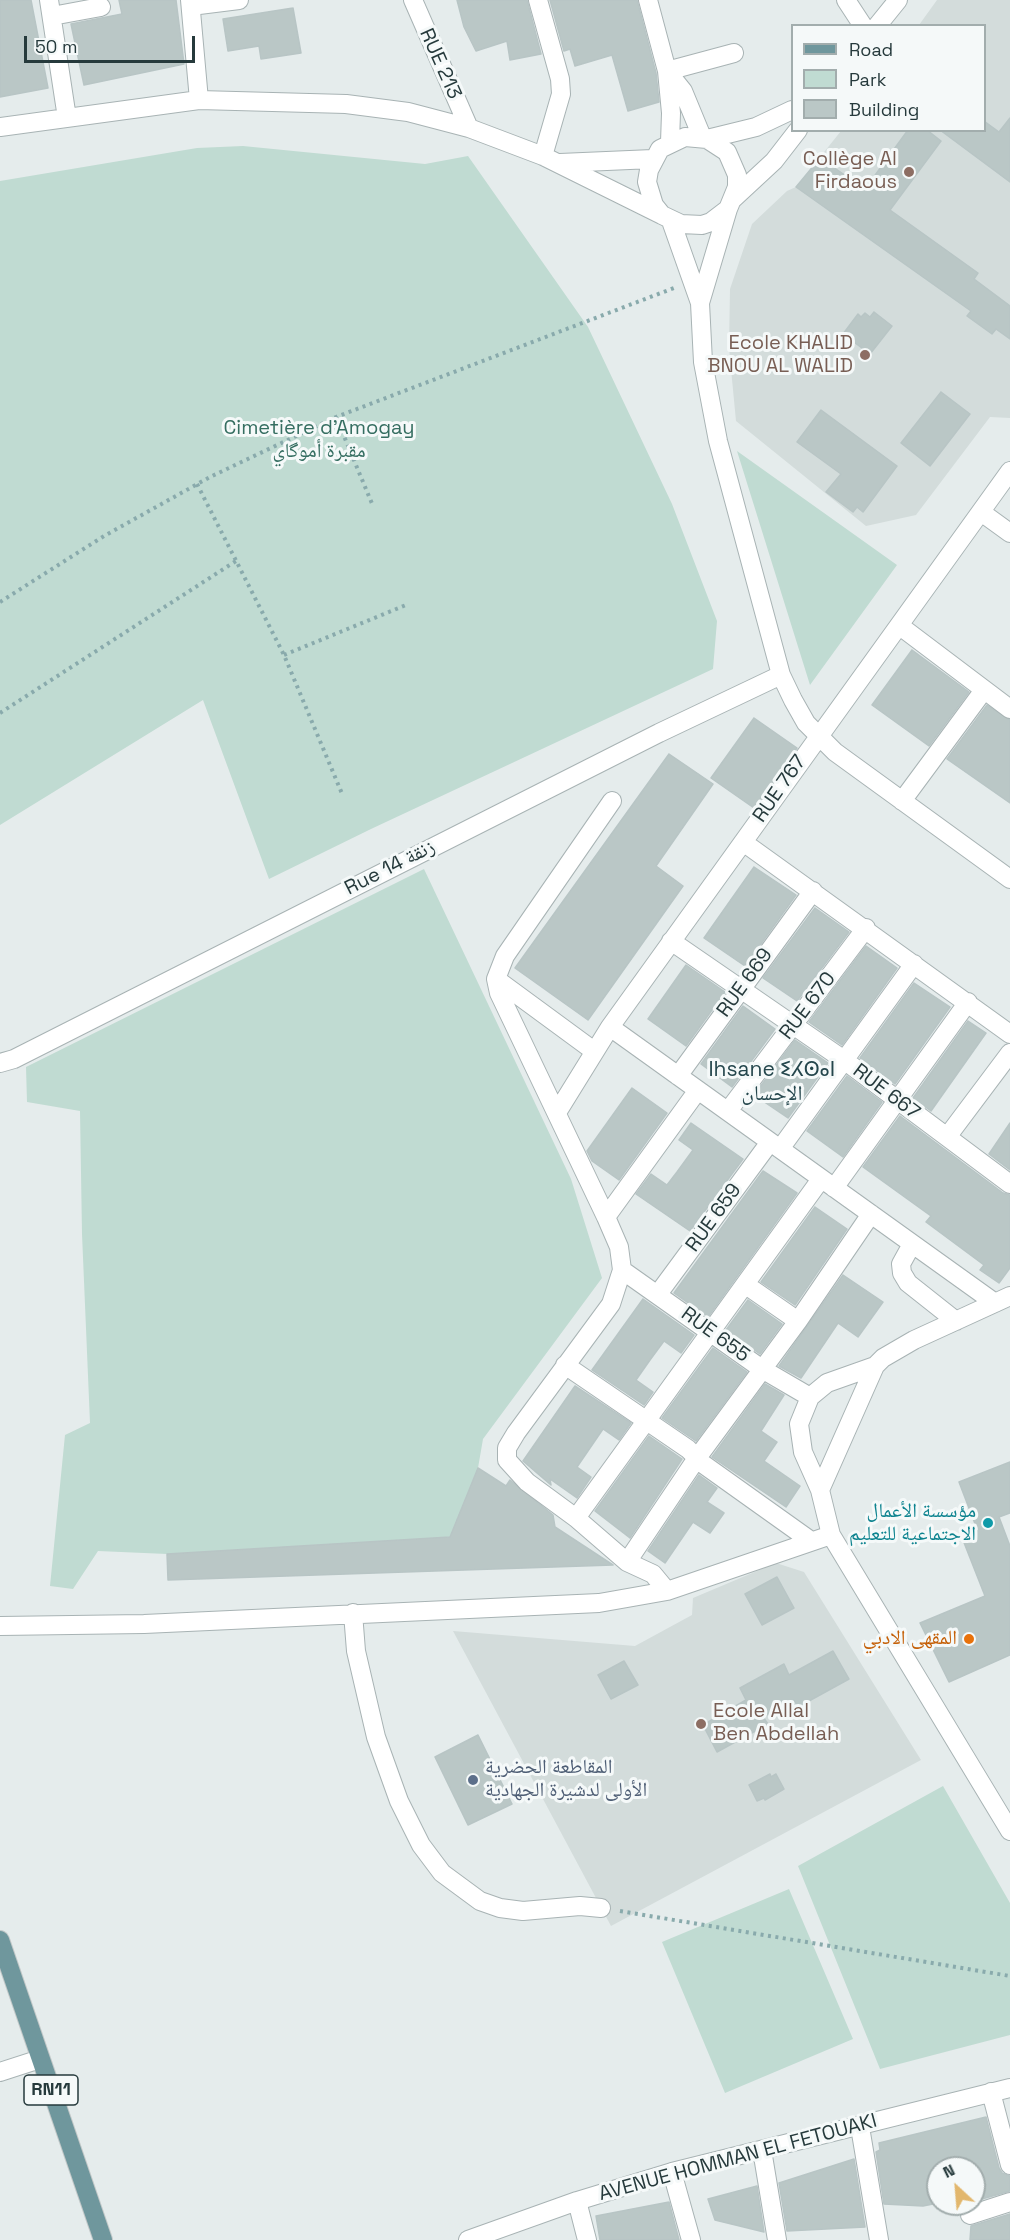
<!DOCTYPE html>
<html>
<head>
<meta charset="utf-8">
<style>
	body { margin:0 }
	#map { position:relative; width:1010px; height:2240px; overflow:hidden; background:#e5ecec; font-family:"Space Grotesk",sans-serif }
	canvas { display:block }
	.legend { position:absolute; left:791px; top:24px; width:195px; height:108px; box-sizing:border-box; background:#f5f9f9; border:2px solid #a2adad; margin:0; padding:8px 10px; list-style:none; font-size:18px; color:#263a3c }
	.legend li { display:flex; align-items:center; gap:12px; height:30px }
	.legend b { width:30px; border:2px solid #a2adad }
	.north { position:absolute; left:926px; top:2156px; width:60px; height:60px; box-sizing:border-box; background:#f5f9f9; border:2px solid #a2adad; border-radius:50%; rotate:334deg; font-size:16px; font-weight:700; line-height:24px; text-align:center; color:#263a3c }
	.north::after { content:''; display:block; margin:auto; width:21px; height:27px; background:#e2b76d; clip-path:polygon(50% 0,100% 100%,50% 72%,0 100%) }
	.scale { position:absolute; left:24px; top:36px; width:171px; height:27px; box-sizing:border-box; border:3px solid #263a3c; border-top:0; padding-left:8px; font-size:18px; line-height:21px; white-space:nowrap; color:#263a3c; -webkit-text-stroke:4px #f5f9f9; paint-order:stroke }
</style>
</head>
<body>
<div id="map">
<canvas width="1010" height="2240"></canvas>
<ul class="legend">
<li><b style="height:8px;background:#6f979d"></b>Road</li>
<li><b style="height:16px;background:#c0dbd2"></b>Park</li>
<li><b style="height:16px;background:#bac7c6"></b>Building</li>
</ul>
<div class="north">N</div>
<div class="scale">50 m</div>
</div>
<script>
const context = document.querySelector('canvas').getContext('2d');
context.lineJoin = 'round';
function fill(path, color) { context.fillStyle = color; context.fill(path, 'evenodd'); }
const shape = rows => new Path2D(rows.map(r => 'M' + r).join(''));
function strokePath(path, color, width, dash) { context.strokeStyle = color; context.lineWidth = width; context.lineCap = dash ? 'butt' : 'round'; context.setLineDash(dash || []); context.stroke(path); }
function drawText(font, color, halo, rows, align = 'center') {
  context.font = font + ' "Space Grotesk","Noto Naskh Arabic","Noto Sans Tifinagh",sans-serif'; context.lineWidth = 6; context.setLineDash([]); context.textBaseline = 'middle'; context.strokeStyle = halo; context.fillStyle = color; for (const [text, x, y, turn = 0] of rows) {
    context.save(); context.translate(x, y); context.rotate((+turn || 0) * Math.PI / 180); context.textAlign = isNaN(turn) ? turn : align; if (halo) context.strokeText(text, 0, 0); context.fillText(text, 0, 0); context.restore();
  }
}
fill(shape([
	[937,0,1010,0,1010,418,990,417,916,515,866,526,736,421,729,348,730,289,752,224,787,191,796,187,841,131,984,130,984,26,919,25],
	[776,1563,804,1572,921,1760,611,1926,453,1631,635,1646,692,1615,693,1598]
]), '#d3dcdb');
fill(shape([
	[243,146,425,164,468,156,588,327,672,504,717,621,713,669,371,829,269,879,203,700,0,825,0,181,197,148],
	[737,451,897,565,810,685],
	[424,869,571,1179,602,1278,483,1439,478,1468,450,1537,167,1554,98,1551,73,1589,50,1586,65,1435,90,1423,82,1234,80,1111,27,1102,26,1067],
	[943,1786,1010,1903,1010,2035,880,2069,798,1866],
	[789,1889,853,2039,725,2093,662,1942]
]), '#c0dbd2');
const building = shape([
	[0,0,31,0,48,88,0,97,0,0],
	[119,0,176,0,184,64,84,85,71,24,122,14,119,0],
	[457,0,527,0,541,54,510,60,507,41,476,51,464,27,457,0],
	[550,0,637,0,656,73,659,102,628,111,612,55,575,66,570,49,564,51,550,0],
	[293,8,301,53,261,59,259,46,228,51,223,19,293,8],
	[1010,118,1010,182,940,130,984,130,984,121,999,132,1010,118],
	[908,130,927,130,941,141,890,210,978,273,974,279,1010,306,1010,339,996,329,992,334,967,316,971,311,796,187,820,158,865,189,908,130],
	[874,312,892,326,870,354,843,334,858,314,861,317,865,313,870,317,874,312],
	[941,392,970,414,930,466,901,443,941,392],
	[821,410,897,466,863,512,857,507,853,512,826,492,841,474,797,442,821,410],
	[912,650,969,692,929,746,872,705,912,650],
	[987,705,1010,720,1010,803,947,759,987,705],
	[754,718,797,748,754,808,711,778,754,718],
	[669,754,713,784,656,866,683,886,588,1020,515,968,669,754],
	[754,867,796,895,745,966,704,938,754,867],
	[815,908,849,932,797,1001,763,978,815,908],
	[866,946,897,968,842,1045,809,1022,866,946],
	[686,965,725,992,686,1046,648,1019,686,965],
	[914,983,950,1007,895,1084,860,1058,914,983],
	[743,1006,775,1029,732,1087,701,1064,743,1006],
	[968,1021,986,1033,931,1111,913,1098,968,1021],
	[795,1040,828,1063,788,1118,754,1095,795,1040],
	[847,1076,882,1102,843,1157,807,1131,847,1076],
	[632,1088,667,1113,619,1180,592,1161,587,1151,632,1088],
	[900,1116,1003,1193,1010,1195,1010,1268,999,1283,980,1270,984,1265,926,1222,931,1216,863,1167,900,1116],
	[691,1123,743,1159,690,1231,636,1194,651,1174,667,1185,677,1172,693,1150,679,1140,691,1123],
	[1010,1123,1010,1170,989,1154,1010,1123],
	[763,1171,797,1193,708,1317,674,1293,763,1171],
	[815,1207,847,1229,795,1305,761,1282,815,1207],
	[843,1275,883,1302,858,1337,838,1323,801,1378,779,1366,843,1275],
	[643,1299,694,1335,681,1353,664,1341,650,1360,636,1380,653,1392,644,1405,592,1370,643,1299],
	[748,1300,782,1324,760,1354,726,1330,748,1300],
	[713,1348,747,1372,696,1441,662,1418,713,1348],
	[765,1384,784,1395,761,1431,777,1442,764,1461,800,1486,786,1507,712,1457,765,1384],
	[575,1386,631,1423,619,1440,603,1429,577,1467,591,1477,577,1498,550,1479,551,1485,523,1461,575,1386],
	[649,1436,682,1459,630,1538,595,1511,649,1436],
	[1010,1462,1010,1513,999,1517,1010,1546,1010,1655,949,1682,920,1623,985,1596,961,1535,977,1529,959,1482,1010,1462],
	[478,1468,506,1486,510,1480,553,1515,555,1527,613,1565,168,1580,167,1554,450,1537,478,1468],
	[699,1475,717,1488,707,1502,724,1513,710,1533,693,1522,665,1563,648,1551,699,1475],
	[777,1577,794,1608,762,1625,745,1594,777,1577],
	[833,1651,849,1679,798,1707,794,1700,763,1717,768,1724,717,1752,703,1725,746,1700,740,1688,784,1664,789,1675,833,1651],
	[624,1661,638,1685,611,1699,598,1675,624,1661],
	[478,1735,512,1804,468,1825,435,1757,478,1735],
	[770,1774,771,1777,776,1774,784,1789,765,1800,764,1798,757,1801,749,1785,770,1774],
	[986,2117,999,2168,1002,2173,1010,2176,1010,2191,982,2199,974,2193,974,2168,938,2168,938,2203,923,2206,884,2204,876,2152,880,2150,879,2143,986,2117],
	[854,2159,865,2227,787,2231,779,2183,854,2159],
	[757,2186,764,2232,715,2220,708,2199,757,2186],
	[669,2202,679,2240,600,2240,596,2216,669,2202],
	[1010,2214,1010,2240,970,2240,971,2226,1010,2214]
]);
fill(building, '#bac7c6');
strokePath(building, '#b8c5c5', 1.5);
const street = shape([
	[49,0,67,118],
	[190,0,199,100],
	[413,0,469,128],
	[538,0,560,79,561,94,543,156],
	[648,0,667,71,671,113,670,142],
	[846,0,863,26],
	[191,6,239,0],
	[52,16,101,7],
	[877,26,898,0],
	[667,71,683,91,702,137],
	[667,71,734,53],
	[0,127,199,100,346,104,408,112,469,128,543,156,662,215],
	[707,139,756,127,792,110],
	[560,163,653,159],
	[733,199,774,161,798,130],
	[671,221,700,303,703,362,718,441,781,675,793,700,806,723,835,752,1010,879],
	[700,303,728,209,737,187,737,175,727,152,707,139,685,137,660,149,649,170,647,182,654,205,662,215,681,224,702,225,711,222,728,209],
	[981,512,1010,533],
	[900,626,1010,709],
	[612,801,505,956,496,979,499,993,606,1217,619,1247,622,1270,611,1304,516,1433,507,1448,507,1460,527,1482,576,1518,627,1562,653,1574,667,1591],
	[902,801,984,690],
	[743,842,1010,1034],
	[671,941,844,1060,1010,1184],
	[496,979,594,1051],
	[610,1027,995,1303],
	[0,1063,14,1059,659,733,781,675],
	[678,1076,813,891],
	[558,1111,610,1027,1010,471],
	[728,1111,866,928],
	[947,1137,1010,1053],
	[780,1149,914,964],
	[834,1188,968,1002],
	[606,1217,698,1090],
	[912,1244,901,1264,902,1273,908,1283,956,1321],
	[622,1270,762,1369,810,1397],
	[746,1285,798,1321],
	[658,1294,770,1142],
	[565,1365,688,1449,703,1464,811,1541],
	[875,1366,827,1383,810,1397,799,1424,803,1452,820,1490,831,1535,1010,1831],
	[820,1490,875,1366,883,1358,914,1340,1010,1296],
	[576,1518,821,1179],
	[627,1562,697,1458,798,1321,871,1214],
	[353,1613,356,1651,376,1737,399,1801,421,1845,442,1873,480,1901,500,1908,523,1911,580,1906,601,1908],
	[0,1626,144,1624,599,1603,667,1591,831,1535],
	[0,2072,40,2059],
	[991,2092,1010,2165],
	[860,2127,879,2240],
	[762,2150,777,2240],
	[672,2172,691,2240],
	[577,2201,587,2240],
	[972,2204,970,2215,1010,2202],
	[468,2240,577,2201,672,2172,1010,2088]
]);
const primary = shape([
	[0,1940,103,2240]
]);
strokePath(street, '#a8b3b4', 20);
strokePath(primary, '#c2c8c8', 20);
strokePath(shape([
	[336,417,373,506],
	[197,484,284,655,343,796],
	[0,602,104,536,210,477,336,417,674,288],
	[284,655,406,605],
	[0,713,236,561],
	[620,1911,1010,1976]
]), '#89aaac', 4, [3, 4.5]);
strokePath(street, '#fff', 18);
strokePath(primary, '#6f979d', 18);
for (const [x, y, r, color] of [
	[909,172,6,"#8d6e63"],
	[865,355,6,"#8d6e63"],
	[988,1523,6,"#0f9aa8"],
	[969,1639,6,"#e8710a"],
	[701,1724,6,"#8d6e63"],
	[473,1780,6,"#5c6f8a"]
]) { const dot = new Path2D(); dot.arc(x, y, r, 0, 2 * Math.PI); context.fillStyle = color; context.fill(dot); strokePath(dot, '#f5f9f9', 2); }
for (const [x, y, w] of [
	[51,2090,54]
]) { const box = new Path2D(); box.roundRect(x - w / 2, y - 15, w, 30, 4.5); context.fillStyle = '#f5f9f9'; context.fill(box); strokePath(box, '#263a3c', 1.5); }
drawText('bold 18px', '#263a3c', null, [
	["RN11",51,2090]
]);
drawText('20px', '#263a3c', '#f5f9f9', [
	["RUE 213",440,64,66],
	["RUE 767",780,789,-55],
	["Rue 14 زنقة",390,868,-27],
	["RUE 669",745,983,-54],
	["RUE 670",808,1006,-53],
	["RUE 667",886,1092,37],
	["RUE 659",714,1218,-54],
	["RUE 655",715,1335,36],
	["AVENUE HOMMAN EL FETOUAKI",738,2158,-15]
]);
drawText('20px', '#785e54', '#f5f9f9', [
	["Collège Al",897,160],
	["Firdaous",897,183],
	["Ecole KHALID",853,344],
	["BNOU AL WALID",853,367],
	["Ecole Allal",713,1712,"left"],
	["Ben Abdellah",713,1735,"left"]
], 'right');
drawText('20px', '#356e61', '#f5f9f9', [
	["Cimetière d'Amogay",319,429],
	["مقبرة أموگاي",319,452]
]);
drawText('20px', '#0d838f', '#f5f9f9', [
	["مؤسسة الأعمال",976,1512],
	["الاجتماعية للتعليم",976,1535]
], 'right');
drawText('20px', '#c56008', '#f5f9f9', [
	["المقهى الادبي",957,1639]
], 'right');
drawText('20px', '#4e5e75', '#f5f9f9', [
	["المقاطعة الحضرية",485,1768],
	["الأولى لدشيرة الجهادية",485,1791]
], 'left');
drawText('21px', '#24464c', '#f5f9f9', [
	["Ihsane ⵉⵃⵙⴰⵏ",772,1070],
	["الإحسان",772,1094]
]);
</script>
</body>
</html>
